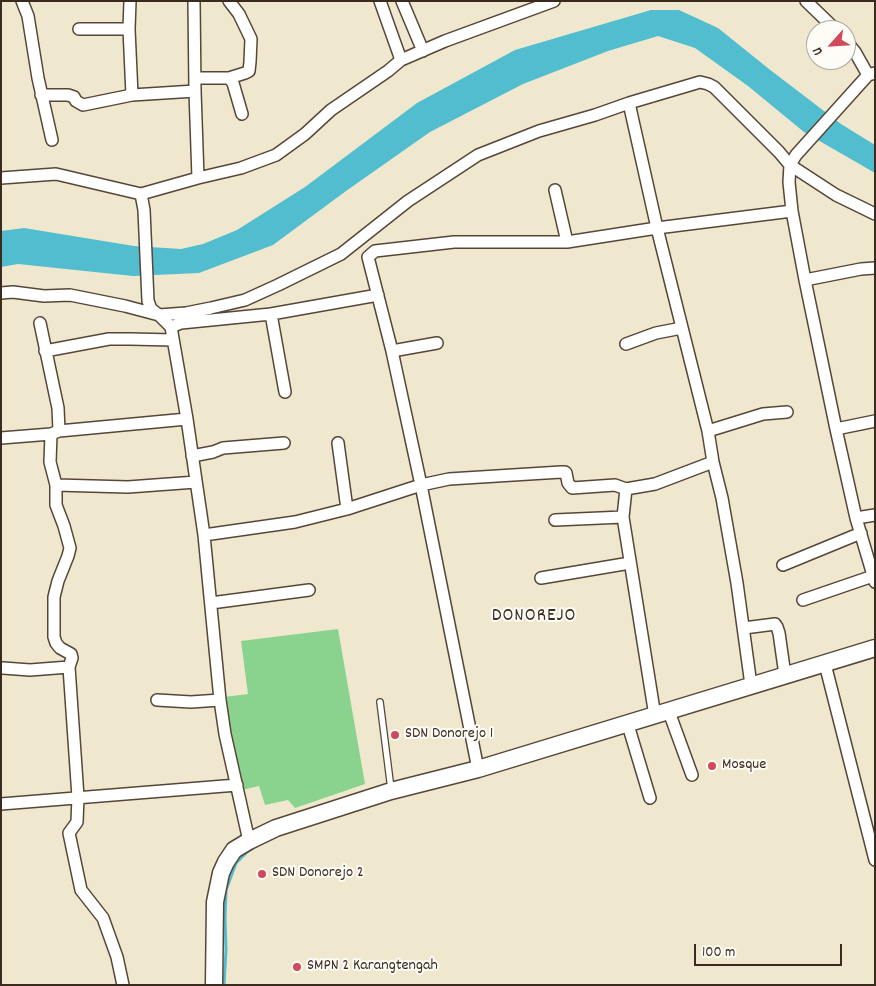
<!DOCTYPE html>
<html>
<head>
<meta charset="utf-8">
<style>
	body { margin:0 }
	#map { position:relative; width:876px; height:986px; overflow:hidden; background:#efe8ce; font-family:Dekko,sans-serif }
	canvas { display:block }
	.frame { position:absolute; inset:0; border:2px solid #3b2a1e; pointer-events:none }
	.north { position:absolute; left:806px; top:20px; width:50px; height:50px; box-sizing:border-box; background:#fdfcf7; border:1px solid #afa8a0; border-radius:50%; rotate:244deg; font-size:14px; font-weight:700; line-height:20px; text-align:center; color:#3b2a1e }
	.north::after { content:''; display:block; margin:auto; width:18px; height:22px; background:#d1495b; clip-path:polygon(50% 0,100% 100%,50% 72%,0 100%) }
	.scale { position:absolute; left:694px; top:944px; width:148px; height:22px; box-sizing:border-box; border:2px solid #3b2a1e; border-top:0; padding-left:6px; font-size:15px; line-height:18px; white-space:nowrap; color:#3b2a1e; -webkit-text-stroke:4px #fdfcf7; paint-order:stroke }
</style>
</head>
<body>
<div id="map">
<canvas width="876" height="986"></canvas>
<div class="frame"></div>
<div class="north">U</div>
<div class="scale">100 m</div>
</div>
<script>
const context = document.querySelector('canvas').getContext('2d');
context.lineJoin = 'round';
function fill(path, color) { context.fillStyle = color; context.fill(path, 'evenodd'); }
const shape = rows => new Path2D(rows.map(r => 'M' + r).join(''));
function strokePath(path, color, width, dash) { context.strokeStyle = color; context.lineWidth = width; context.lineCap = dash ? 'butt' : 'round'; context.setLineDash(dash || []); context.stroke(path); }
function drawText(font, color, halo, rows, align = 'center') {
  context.font = font + ' Dekko,sans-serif'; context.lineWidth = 4; context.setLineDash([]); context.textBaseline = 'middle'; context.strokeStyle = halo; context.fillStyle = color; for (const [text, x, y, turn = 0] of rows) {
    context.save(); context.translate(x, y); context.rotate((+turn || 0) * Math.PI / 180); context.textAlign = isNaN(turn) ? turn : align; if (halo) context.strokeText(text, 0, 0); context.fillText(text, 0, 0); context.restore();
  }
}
fill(shape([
	[338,629,365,784,295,808,288,800,265,805,259,786,242,790,230,735,224,697,248,694,241,641]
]), '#8ad38f');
fill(shape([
	[651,10,679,10,718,28,769,69,841,124,875,145,875,173,804,132,748,86,695,48,658,36,608,51,523,84,430,132,346,191,273,245,199,273,133,276,18,264,1,267,1,231,24,228,134,246,181,249,203,244,237,230,305,187,417,103,515,50]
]), '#52bdce');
strokePath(shape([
	[224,985,226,950,225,918,226,890,236,863,247,852,258,845]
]), '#52bdce', 3);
const service = shape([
	[380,702,391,789]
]);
const minor = shape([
	[22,1,28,16,38,78,52,140],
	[130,1,129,29,132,95],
	[194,1,195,91,198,178],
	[380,1,401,60],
	[402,1,423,51],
	[806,1,836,30],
	[79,29,129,29],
	[846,41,855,52,868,75,875,73],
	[868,75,796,155,790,165,789,182,792,211,805,280,836,429,856,518,875,582],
	[196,78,229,78,233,83,242,114],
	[229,78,245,73,249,71,250,62,251,39,239,14,229,1],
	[41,95,68,95,74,97,76,101,83,105,132,95,195,91],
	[1,178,56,174,141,194,198,178,241,168,276,155,305,134,331,110,388,71,401,60,445,41,554,1],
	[555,190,567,242],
	[141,194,144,210,148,301,151,309,159,315,171,327,187,419,204,535,220,700,225,734,249,841],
	[805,280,861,269,875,268],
	[1,293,13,292,44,296,70,295,125,306,159,315,186,313,211,308,245,300,278,285,341,254,408,201,478,155,539,131,595,115,629,103,700,82,708,84,714,87,779,152,790,165,836,195,875,214],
	[271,314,285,392],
	[40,323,58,408,59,431],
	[171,327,181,323,271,314,378,295],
	[626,344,656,333,682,328],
	[45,351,109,339,130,339,173,340],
	[392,351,437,343],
	[836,429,875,421],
	[708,431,763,414,787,412],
	[51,434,50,462,56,485,56,505,64,526,70,548,68,556,58,581,54,597,54,637,56,643,60,648,71,654,72,658,69,667,78,797,77,822,69,833,81,890,103,918,117,957,123,985],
	[1,438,51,434,59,431,187,419],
	[338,443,347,509],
	[192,456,213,452,223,448,284,443],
	[56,485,128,487,196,482],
	[856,518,875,515],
	[555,520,623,517],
	[204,535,295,522,347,509,421,485,449,479,561,472,565,472,566,473,568,483,572,488,615,485,626,489],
	[783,565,861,533],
	[541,578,630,563],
	[803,600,873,576],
	[211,603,309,590],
	[744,628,775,624,777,627,779,633,785,675],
	[825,664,875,860],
	[3,668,30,670,69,667],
	[751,685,737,583,722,498,713,462,708,431,657,228,792,211],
	[157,700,191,702,220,700],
	[669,712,692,775],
	[655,716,623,517,626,489,655,484,713,462],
	[628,725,650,798],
	[478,769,421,485,392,351,368,257,375,251,454,242,567,242,657,228,629,103],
	[1,804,237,785]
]);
const secondary = shape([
	[214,985,215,902,221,873,226,862,234,850,249,841,276,828,391,791,478,769,875,648]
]);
strokePath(service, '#564638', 8);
strokePath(minor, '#564638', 14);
strokePath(secondary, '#564638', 19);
strokePath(service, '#fff', 5.5);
strokePath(minor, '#fff', 11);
strokePath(secondary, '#fff', 16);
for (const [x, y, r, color] of [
	[395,735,5,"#d1495b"],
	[712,766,5,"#d1495b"],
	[262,874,5,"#d1495b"],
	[297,967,5,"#d1495b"]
]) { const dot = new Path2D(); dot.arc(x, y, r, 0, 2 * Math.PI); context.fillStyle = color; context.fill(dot); strokePath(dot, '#fdfcf7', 2); }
drawText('16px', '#3b2a1e', '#fdfcf7', [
	["SDN Donorejo 1",405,735],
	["Mosque",722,766],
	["SDN Donorejo 2",272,874],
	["SMPN 2 Karangtengah",307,967]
], 'left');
context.letterSpacing = '1px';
drawText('19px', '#3b2a1e', '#fdfcf7', [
	["DONOREJO",534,617]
]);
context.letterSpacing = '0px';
</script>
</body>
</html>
